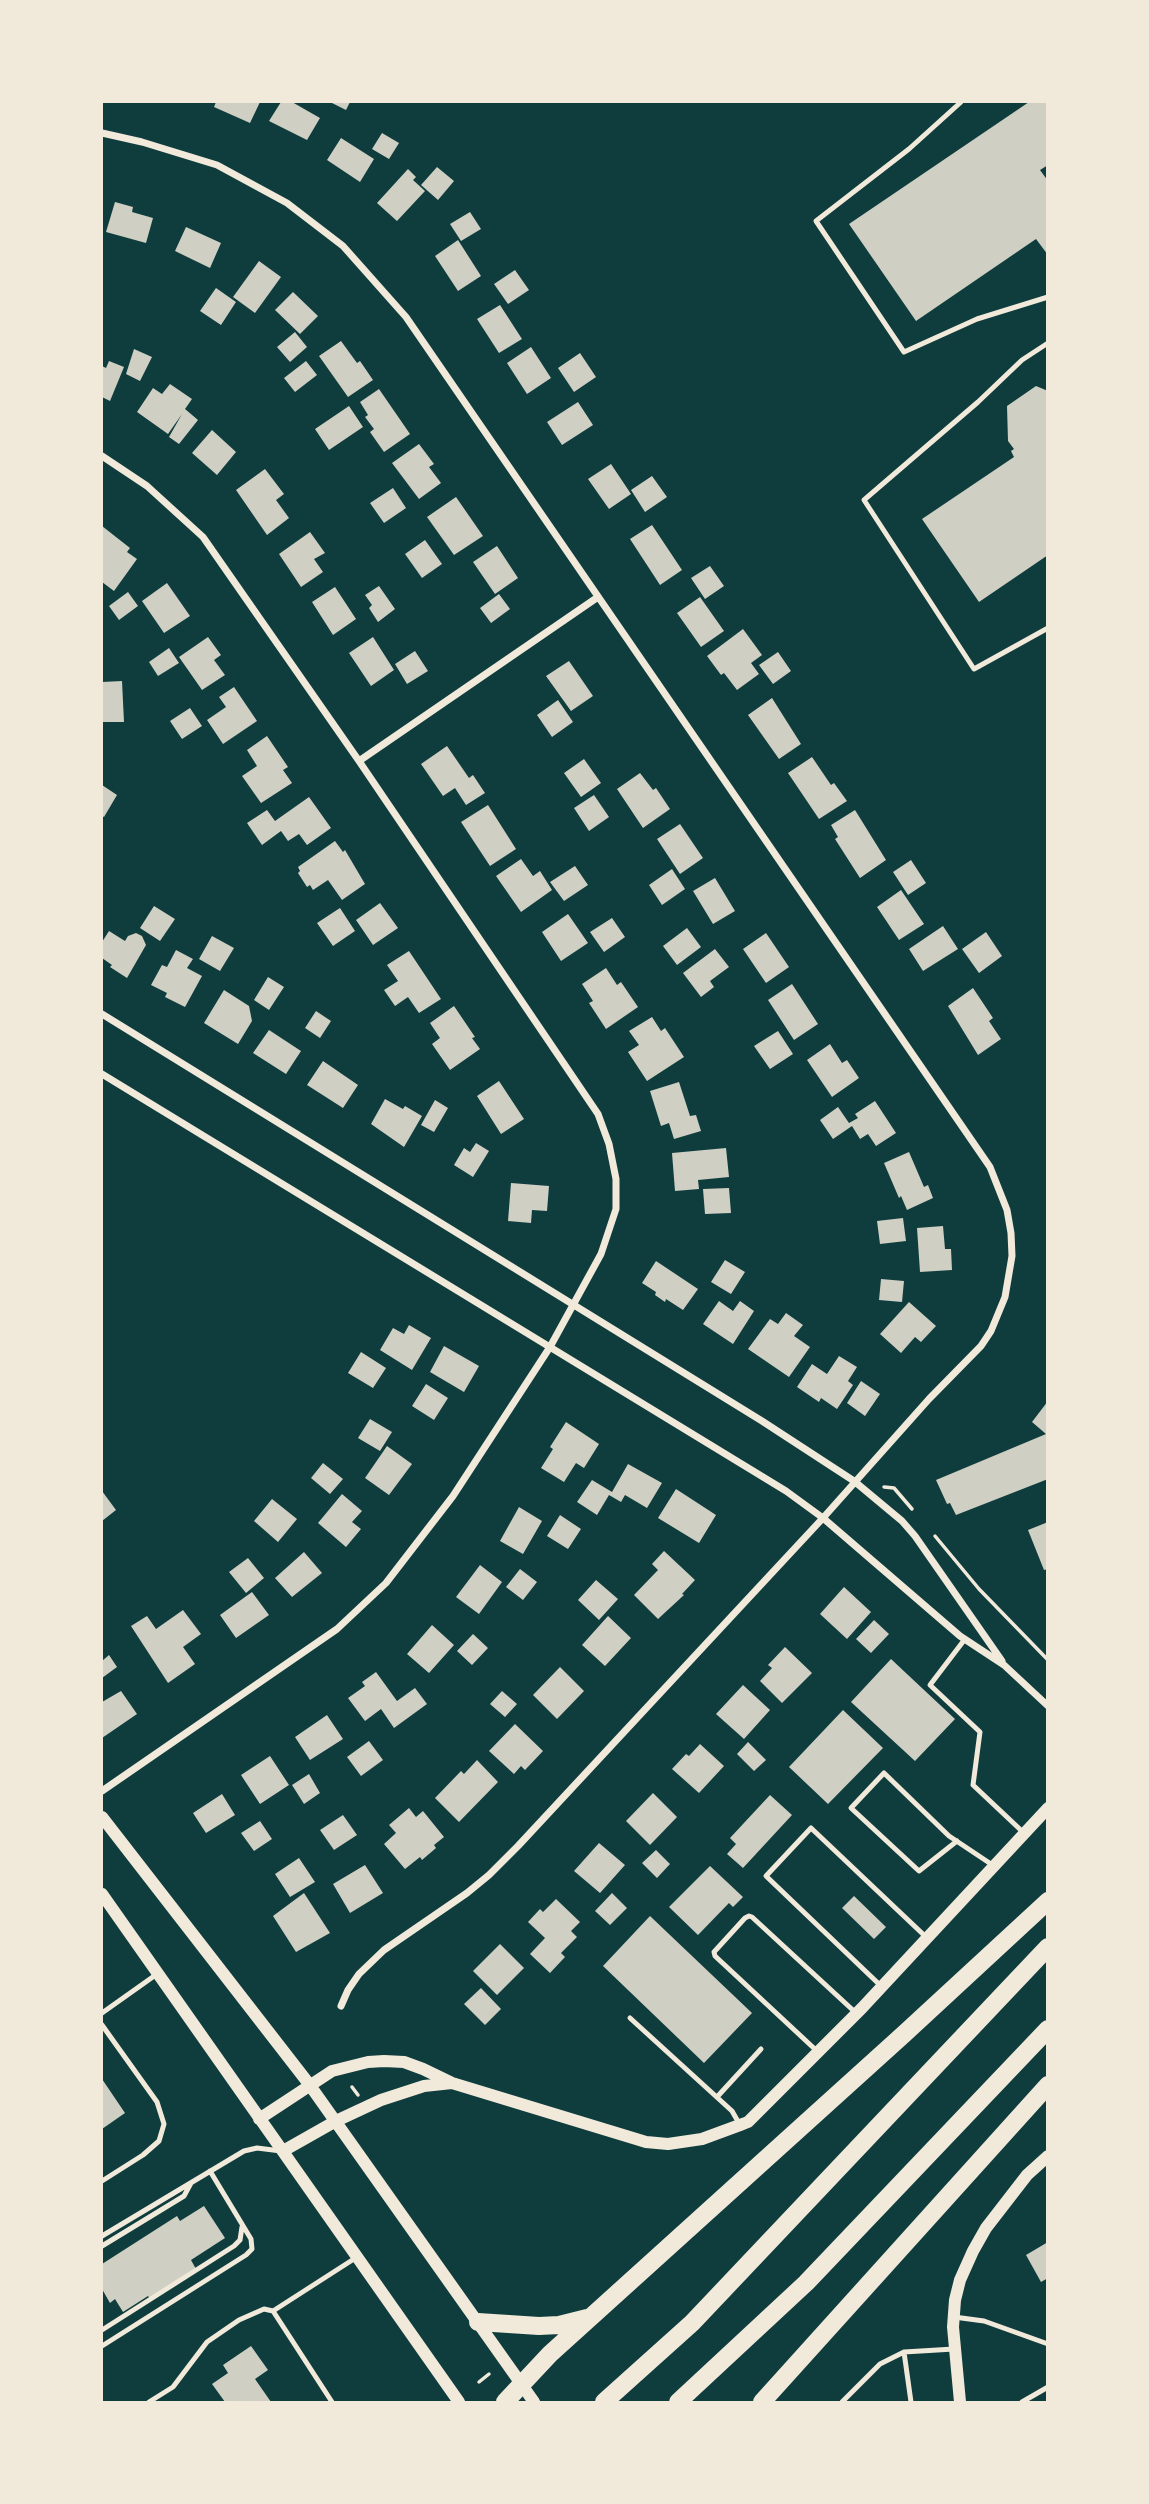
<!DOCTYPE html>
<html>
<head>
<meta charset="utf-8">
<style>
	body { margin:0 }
	#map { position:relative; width:1149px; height:2504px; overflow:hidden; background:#0f3d3e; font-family:Signika,sans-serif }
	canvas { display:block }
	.frame { position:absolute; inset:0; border:103px solid #f1e9da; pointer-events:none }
</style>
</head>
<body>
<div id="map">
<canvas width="1149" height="2504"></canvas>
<div class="frame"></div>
</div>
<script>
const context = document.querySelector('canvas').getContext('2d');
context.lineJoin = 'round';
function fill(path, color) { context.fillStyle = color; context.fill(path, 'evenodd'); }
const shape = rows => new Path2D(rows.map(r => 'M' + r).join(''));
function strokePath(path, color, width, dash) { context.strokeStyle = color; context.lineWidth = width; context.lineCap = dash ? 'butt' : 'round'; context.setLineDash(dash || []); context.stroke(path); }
fill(shape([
	[216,102,260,102,250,123,214,107],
	[281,102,292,102,320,118,307,140,269,121],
	[330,102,350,102,346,110],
	[1029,102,1045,102,1048,105,1048,165,1040,170,1048,181,1048,255,1036,239,916,321,849,224],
	[382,133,399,143,389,159,372,149],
	[341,138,374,159,360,182,327,160],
	[437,167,454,181,438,200,421,185],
	[408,169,416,177,413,180,425,191,397,221,377,203],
	[115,202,133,207,132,212,153,218,146,243,106,232],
	[470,212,481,229,461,241,450,224],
	[186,227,221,243,210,268,175,251],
	[458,240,481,276,458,291,435,256],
	[259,261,281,277,255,313,233,297],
	[515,270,529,290,508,304,494,284],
	[216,288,236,302,221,325,200,311],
	[293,292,318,316,300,334,275,310],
	[500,305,522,339,499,353,477,319],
	[295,332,307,347,290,362,277,347],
	[341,341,357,363,360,361,373,380,348,397,319,356],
	[531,347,551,378,527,394,507,363],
	[134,349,152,357,140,381,126,374],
	[580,353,596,377,574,392,558,368],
	[109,361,124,367,110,401,102,397,102,366,106,368],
	[306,361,317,375,295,392,284,378],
	[170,384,192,399,185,409,198,420,179,444,169,437,182,414,168,434,137,412,153,388,162,394],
	[1036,386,1048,391,1048,555,979,602,922,519,1014,457,1011,451,1014,449,1008,441,1007,406],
	[379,389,410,434,384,452,370,432,374,429,365,417,368,415,360,402],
	[578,402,593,425,562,445,547,422],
	[349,406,363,427,329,450,315,429],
	[212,430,236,452,217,475,192,453],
	[419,444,434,464,429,467,441,483,419,499,392,463],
	[611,464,631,494,609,509,588,479],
	[265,469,284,494,276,500,289,518,267,535,236,490],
	[652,476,667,497,645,512,631,490],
	[393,488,406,508,384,523,370,503],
	[456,497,483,536,454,555,427,517],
	[652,525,682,570,660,585,630,539],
	[102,526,130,548,127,552,137,559,114,591,102,582],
	[310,532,325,553,314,559,323,572,301,587,279,554],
	[425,540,442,564,422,578,405,554],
	[497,546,518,578,495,594,473,562],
	[710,566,724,586,705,599,691,578],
	[167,583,190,616,164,633,142,601],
	[379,586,395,609,378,622,369,608,372,605,365,595],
	[335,587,356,619,333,635,312,602],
	[128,592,138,606,119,620,109,606],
	[499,594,510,609,491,623,480,608],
	[700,597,724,631,701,647,677,613],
	[743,629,762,655,751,663,759,674,737,690,724,673,721,675,707,656],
	[208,637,221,655,214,660,225,675,202,690,179,657],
	[373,637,394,670,371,686,349,653],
	[169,648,179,663,158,676,149,662],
	[415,651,428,671,407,684,395,664],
	[778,652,791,671,773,684,759,665],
	[569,661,593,696,571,711,546,676],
	[122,681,124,722,102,722,102,682],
	[234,687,257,721,223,744,207,720,226,707,219,697],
	[772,698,801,744,779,759,748,715],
	[558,700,573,722,552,737,537,715],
	[190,708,202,726,182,739,170,721],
	[267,736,288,767,283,770,292,783,261,803,242,776,257,766,247,750],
	[447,746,469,778,473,775,485,793,466,805,455,788,443,796,421,764],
	[812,757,831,785,834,783,847,801,819,819,788,773],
	[584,759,601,783,581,797,564,773],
	[640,773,653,790,656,788,670,809,643,828,617,789],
	[102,785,117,795,104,817,102,816],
	[594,795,609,817,589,831,574,808],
	[309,797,331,828,307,845,299,834,288,841,281,831,262,845,247,823,267,810,275,821],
	[488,805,516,849,490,866,461,822],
	[855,810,886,860,860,878,835,839,838,837,831,825],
	[680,824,703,858,680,874,657,839],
	[335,841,343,852,345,850,365,884,342,900,328,880,313,890,310,885,307,887,298,873,300,871,298,867],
	[521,859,533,876,540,871,552,890,521,912,496,876],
	[911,860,926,883,908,895,893,872],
	[575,866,588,885,564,901,550,882],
	[672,869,685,889,662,905,649,885],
	[715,878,735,911,713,924,693,891],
	[901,890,924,924,899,940,877,907],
	[380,903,398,928,373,945,356,920],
	[154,906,175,919,160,941,140,928],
	[340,908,355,931,333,946,317,923],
	[568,914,588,943,561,961,542,932],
	[612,918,625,937,604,952,590,932],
	[943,926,958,949,923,971,909,949],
	[687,928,701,947,677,965,663,946],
	[109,931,125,941,128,936,136,933,142,936,146,945,127,978,110,967,112,965,102,958,102,942],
	[986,932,1002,956,979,973,962,949],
	[766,933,789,967,766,983,743,949],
	[212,936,234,948,220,971,199,959],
	[715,949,729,967,710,981,714,987,701,997,683,973],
	[176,950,193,959,187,968,202,976,185,1007,165,997,167,993,151,985,162,965,167,967],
	[409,951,441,999,419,1013,408,997,395,1006,384,990,398,981,387,965],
	[606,968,617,985,621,982,638,1007,606,1029,589,1003,593,1001,582,984],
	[268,977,284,987,269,1010,254,1000],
	[792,984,818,1024,794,1040,768,1000],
	[973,988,993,1018,989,1021,1001,1039,978,1055,948,1006],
	[224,990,249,1006,252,1021,238,1044,204,1023],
	[454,1006,475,1037,472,1038,480,1049,450,1070,432,1044,440,1038,430,1023],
	[316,1011,331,1021,320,1038,305,1028],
	[652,1017,661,1031,665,1028,684,1057,647,1081,628,1052,639,1045,629,1031],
	[269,1030,301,1051,286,1074,253,1053],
	[778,1031,793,1054,770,1069,754,1046],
	[830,1044,842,1063,847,1060,859,1078,832,1097,807,1060],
	[323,1061,358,1085,343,1108,307,1085],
	[499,1081,524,1119,501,1134,477,1096],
	[679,1082,690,1116,696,1115,701,1131,674,1139,669,1123,661,1126,650,1091],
	[385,1099,403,1109,405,1106,422,1116,404,1147,371,1124],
	[435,1100,448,1108,434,1132,421,1125],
	[875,1101,896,1133,876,1146,868,1134,860,1139,852,1126,833,1139,820,1120,838,1107,849,1123,858,1118,855,1114],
	[476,1143,489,1151,473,1177,454,1165,464,1148,470,1152],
	[726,1148,729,1177,698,1180,699,1189,675,1191,672,1153],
	[909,1152,924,1187,928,1185,933,1198,907,1210,901,1196,899,1198,884,1163],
	[511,1183,549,1186,547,1211,532,1210,531,1223,508,1221],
	[729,1188,731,1213,705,1214,703,1189],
	[903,1218,906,1241,880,1244,877,1221],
	[943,1226,945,1249,951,1249,952,1270,920,1272,917,1228],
	[725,1260,745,1272,731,1294,711,1282],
	[656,1261,698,1289,683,1310,666,1299,665,1302,655,1295,656,1292,642,1283],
	[881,1279,904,1281,902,1302,879,1300],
	[719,1301,733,1311,740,1301,754,1311,733,1344,703,1324],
	[909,1302,936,1326,921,1342,915,1337,901,1353,880,1334],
	[786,1313,803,1325,794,1336,810,1347,789,1377,748,1349,770,1319,778,1324],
	[409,1325,431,1338,412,1370,380,1350,393,1328,404,1334],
	[444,1346,479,1366,464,1392,430,1372],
	[361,1352,386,1368,373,1388,348,1373],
	[839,1356,857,1367,848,1381,853,1385,837,1409,821,1398,819,1402,797,1387,812,1364,827,1374],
	[861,1381,880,1394,865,1416,847,1403],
	[426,1384,448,1398,434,1420,412,1406],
	[1048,1401,1048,1479,956,1515,950,1503,947,1504,936,1480,1046,1434,1032,1422],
	[370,1419,392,1432,380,1451,358,1438],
	[566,1422,599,1444,584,1468,576,1463,564,1482,541,1468,553,1449,550,1447],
	[387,1446,412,1464,389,1495,365,1478],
	[323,1463,343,1479,330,1494,311,1478],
	[628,1464,662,1483,647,1508,625,1495,621,1502,609,1495,597,1515,577,1502,592,1480,612,1492],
	[676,1489,716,1515,699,1543,658,1518],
	[102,1491,116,1510,102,1521],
	[342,1494,362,1511,352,1522,361,1529,346,1547,318,1523],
	[272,1499,297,1519,278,1542,254,1521],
	[519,1507,542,1521,523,1554,500,1541],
	[560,1515,581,1529,568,1549,547,1536],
	[1048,1522,1048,1569,1044,1570,1028,1530],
	[664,1551,695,1580,682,1594,684,1595,658,1619,634,1595,658,1570,652,1564],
	[304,1552,322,1573,292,1597,275,1578],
	[248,1558,264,1578,246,1593,229,1572],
	[480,1565,502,1582,479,1614,456,1597],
	[520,1569,537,1582,523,1600,506,1587],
	[596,1580,618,1599,599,1620,578,1600],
	[844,1587,871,1612,847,1639,820,1614],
	[252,1592,269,1615,236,1638,220,1615],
	[183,1610,201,1634,183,1647,195,1664,168,1683,131,1626,147,1616,156,1629],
	[608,1616,631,1638,605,1666,582,1645],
	[874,1620,889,1634,871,1653,856,1639],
	[432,1625,454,1645,429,1673,407,1654],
	[473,1634,488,1648,472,1665,457,1651],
	[785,1647,812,1673,782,1703,760,1681,772,1668,768,1665],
	[109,1655,117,1667,102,1678,102,1661],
	[891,1659,955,1719,915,1761,851,1702],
	[560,1667,584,1691,557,1719,533,1695],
	[376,1672,397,1701,415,1688,427,1704,394,1728,381,1709,365,1721,348,1698,365,1686,362,1682],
	[743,1685,770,1710,744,1739,716,1714],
	[121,1691,137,1714,102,1738,102,1702],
	[502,1691,517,1704,505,1717,490,1704],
	[843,1710,883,1748,828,1804,789,1767],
	[327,1715,343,1739,310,1760,295,1737],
	[515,1724,543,1751,525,1770,521,1766,514,1774,489,1751],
	[369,1741,383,1760,361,1776,347,1757],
	[748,1742,766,1760,754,1771,737,1754],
	[700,1744,724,1766,699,1793,672,1769,686,1754,689,1756],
	[270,1756,289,1785,260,1804,241,1775],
	[477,1760,498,1782,459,1822,435,1798,461,1771,464,1774],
	[309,1774,320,1793,304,1804,292,1785],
	[653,1793,677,1817,650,1845,626,1821],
	[222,1794,235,1815,206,1833,193,1813],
	[770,1795,792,1815,743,1868,727,1854,736,1844,730,1838],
	[409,1808,416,1817,423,1811,444,1837,434,1845,436,1848,422,1860,420,1857,405,1869,384,1844,396,1833,389,1825],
	[343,1815,357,1835,334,1850,320,1830],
	[260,1821,272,1839,254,1851,241,1833],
	[599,1843,625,1865,600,1893,574,1871],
	[656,1850,670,1864,657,1878,642,1863],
	[299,1858,315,1882,290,1897,275,1874],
	[365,1865,383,1893,350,1913,333,1884],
	[710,1866,743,1897,733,1907,729,1903,698,1935,669,1907],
	[304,1893,330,1933,296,1952,273,1916],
	[612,1893,627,1908,610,1925,595,1911],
	[854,1896,886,1927,874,1939,842,1908],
	[556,1899,580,1922,571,1931,577,1937,561,1953,565,1957,550,1973,530,1954,545,1938,528,1922,540,1909,543,1912],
	[650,1916,752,2013,704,2063,603,1966],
	[500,1944,524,1968,497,1995,473,1971],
	[481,1988,501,2009,485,2025,464,2004],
	[102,2079,125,2113,102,2129],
	[204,2206,225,2238,191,2260,196,2269,150,2299,148,2296,123,2312,115,2299,110,2303,102,2289,102,2264,177,2216,180,2221],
	[1048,2242,1048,2278,1041,2282,1026,2255],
	[251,2346,268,2370,255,2379,271,2402,225,2402,212,2384,228,2373,223,2365]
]), '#cfcfc3');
strokePath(shape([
	[884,1487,894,1488,912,1509],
	[935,1536,979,1589,1048,1660],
	[352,2087,358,2095],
	[479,2382,489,2374]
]), '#f1e9da', 3.5);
strokePath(shape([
	[961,102,909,149,816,221,904,352,977,319,1048,297],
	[1048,343,1022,360,978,402,864,500,974,669,1048,628],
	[965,1639,930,1685,980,1732,973,1785,1025,1834],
	[957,1841,919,1871,851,1808,884,1773,949,1836,994,1866],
	[882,1987,766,1876,811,1828,926,1937],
	[102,2013,157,1974],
	[630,2018,732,2111,740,2125],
	[102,2025,157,2102,164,2124,159,2141,143,2155,102,2181],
	[818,2052,715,1956,714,1952,745,1918,749,1916,752,1917,856,2013],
	[717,2097,761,2049],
	[102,2236,244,2151,257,2148,281,2151],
	[102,2246,184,2196,191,2183],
	[273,2311,332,2402],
	[954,2317,984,2321,1048,2344],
	[102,2330,234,2246,240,2240,242,2227],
	[102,2346,246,2255,252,2249,251,2239,210,2171],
	[904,2352,911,2402],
	[149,2402,173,2387,207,2342,239,2320,264,2309,273,2311,357,2257],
	[842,2402,880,2364,904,2352,954,2349],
	[1022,2402,1048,2387]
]), '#f1e9da', 5);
strokePath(shape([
	[102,133,142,142,217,165,287,203,343,246,406,317,990,1167,1007,1210,1011,1233,1012,1256,1005,1297,991,1331,981,1346,929,1399,823,1518,518,1846,489,1875,467,1893,384,1950,359,1974,348,1990,341,2006],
	[102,456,147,486,203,537,359,761,598,1114,609,1144,616,1179,616,1209,601,1254,550,1347,453,1496,386,1583,337,1629,102,1791],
	[359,761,598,597],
	[102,1014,762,1421,854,1481,902,1521,915,1536,1002,1661],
	[102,1074,786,1491,823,1518,960,1636,1004,1665,1048,1706]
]), '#f1e9da', 7);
strokePath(shape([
	[102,1817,309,2084,534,2402],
	[102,1894,459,2402],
	[259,2119,332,2071,368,2062,384,2061,404,2062,423,2069,452,2083,646,2142,668,2144,702,2139,740,2125,748,2122,862,2008,1048,1808],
	[283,2151,336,2121,381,2100,424,2086,452,2083],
	[960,2402,953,2327,955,2300,960,2280,973,2251,986,2228,1027,2175,1048,2156]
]), '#f1e9da', 12);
strokePath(shape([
	[478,2322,539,2326,559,2325,587,2318],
	[505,2402,550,2354,904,2034,1048,1901],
	[604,2402,692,2323,1048,1947],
	[678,2402,806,2283,1048,2029],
	[762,2402,1048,2085]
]), '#f1e9da', 18);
</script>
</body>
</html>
